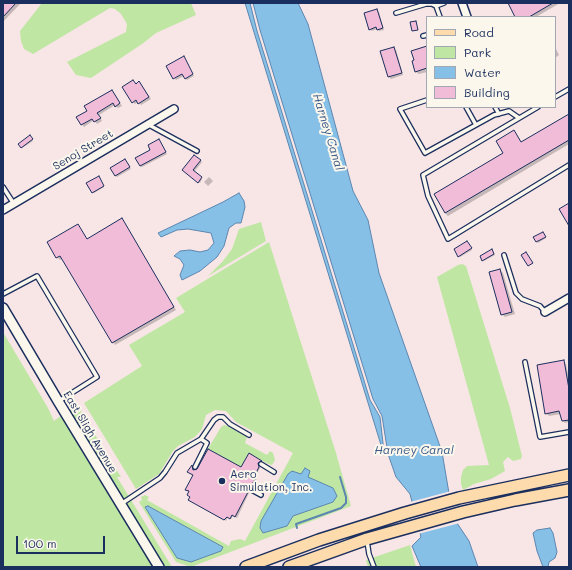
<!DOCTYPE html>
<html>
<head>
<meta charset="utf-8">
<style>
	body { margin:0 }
	#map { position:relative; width:572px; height:570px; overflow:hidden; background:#f8e5e6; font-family:Mali,sans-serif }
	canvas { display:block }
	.frame { position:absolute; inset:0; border:4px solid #1b2f5e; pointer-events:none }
	.legend { position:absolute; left:426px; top:16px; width:130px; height:92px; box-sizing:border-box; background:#fbf7ec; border:1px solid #a1a7b3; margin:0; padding:5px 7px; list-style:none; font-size:12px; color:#1b2f5e }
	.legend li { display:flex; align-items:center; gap:8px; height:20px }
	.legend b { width:20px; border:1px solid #a1a7b3 }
	.scale { position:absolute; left:16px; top:536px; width:89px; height:18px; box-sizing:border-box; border:2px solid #1b2f5e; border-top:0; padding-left:5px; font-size:12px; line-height:14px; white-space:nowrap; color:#1b2f5e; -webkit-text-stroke:3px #fbf7ec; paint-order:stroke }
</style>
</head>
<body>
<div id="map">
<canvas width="572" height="570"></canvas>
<div class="frame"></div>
<ul class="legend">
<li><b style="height:5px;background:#fedbac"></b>Road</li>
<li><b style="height:11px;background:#bfe7a3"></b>Park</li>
<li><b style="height:11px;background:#87c0e6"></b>Water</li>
<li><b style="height:11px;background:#f1bcd7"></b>Building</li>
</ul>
<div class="scale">100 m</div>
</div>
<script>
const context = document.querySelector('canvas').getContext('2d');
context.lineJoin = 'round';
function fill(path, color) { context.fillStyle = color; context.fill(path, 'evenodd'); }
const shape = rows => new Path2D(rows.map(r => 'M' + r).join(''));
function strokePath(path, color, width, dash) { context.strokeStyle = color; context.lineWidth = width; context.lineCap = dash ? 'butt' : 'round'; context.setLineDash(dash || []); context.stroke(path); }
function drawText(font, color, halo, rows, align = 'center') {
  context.font = font + ' Mali,sans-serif'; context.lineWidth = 4; context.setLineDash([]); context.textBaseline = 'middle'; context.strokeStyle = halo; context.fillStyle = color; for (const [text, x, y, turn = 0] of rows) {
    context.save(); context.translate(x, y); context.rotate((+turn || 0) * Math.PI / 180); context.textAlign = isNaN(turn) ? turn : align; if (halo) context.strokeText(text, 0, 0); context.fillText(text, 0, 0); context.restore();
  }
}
fill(shape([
	[42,3,191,3,196,15,156,33,142,44,91,78,76,75,67,62,126,32,127,24,121,14,115,9,110,8,33,54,24,49,21,41,20,31],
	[261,222,266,241,208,276,223,261,232,249,239,229],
	[269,242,336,453,351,506,191,567,176,562,139,502,142,500,141,497,145,495,149,497,147,500,229,546,231,541,240,539,245,541,293,453,236,422,226,411,215,410,206,415,202,429,195,437,178,446,173,451,159,474,136,489,84,403,142,366,129,345,185,312,176,298],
	[462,264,466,266,510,408,522,456,521,459,513,461,508,457,503,462,505,471,491,479,474,484,463,490,461,484,461,477,463,470,467,466,489,465,437,277,458,265],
	[3,332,48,408,54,421,62,415,155,567,3,567],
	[77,405,121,477,117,477,172,567,163,567,68,411],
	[224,425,228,426,247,437,245,443,267,455,270,451,273,453,275,460,272,465,268,464,249,453,241,467,208,449,221,427],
	[410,545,416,567,368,567,366,560]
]), '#bfe7a3');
const water = shape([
	[245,3,250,3,257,31,370,400,380,417,384,452,381,445,245,3],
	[253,3,298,3,308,24,353,191,368,220,379,273,442,452,451,505,457,523,469,541,478,567,421,567,412,546,421,537,410,494,396,477,388,454,382,416,373,399,260,30,253,3],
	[239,193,244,201,245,207,241,223,236,223,229,228,224,246,217,257,200,271,182,280,180,275,184,265,180,259,174,256,180,251,190,250,200,252,208,250,214,243,211,233,188,229,177,230,161,237,158,233,223,202,239,193],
	[305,468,310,471,308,477,333,488,337,496,333,502,293,516,287,526,263,533,260,528,261,521,288,474,292,471,301,474,305,468],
	[148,506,223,547,221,551,191,562,177,558,145,507,148,506],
	[550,528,553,533,557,552,555,558,549,562,548,567,543,567,537,551,533,533,537,530,550,528]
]);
fill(water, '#87c0e6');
strokePath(water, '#5c86b0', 1);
fill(shape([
	[451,491,453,504,462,511,463,520,460,523,418,534,410,502]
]), '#f8e5e6');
fill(shape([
	[3,3,21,3,3,22],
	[509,3,560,3,536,17,517,17],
	[377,10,379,12,384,30,379,31,377,29,372,31,370,29],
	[427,47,427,72,419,74,416,72],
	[555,47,559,55,555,58],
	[394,48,396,50,403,75,391,79,389,77],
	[185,60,194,76,187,80,184,76,176,80,168,66],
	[141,84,151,99,141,105,138,102,135,104,133,102,136,85],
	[114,93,122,106,118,108,115,105,99,115,102,121,97,124,94,120,84,127,77,118],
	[569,115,569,144,448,216,445,213,435,194,505,153,514,131,522,143],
	[30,137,33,141,22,148,19,144],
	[161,143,167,154,142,167,140,166,151,150],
	[195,156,202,162,194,172,202,179,200,183,183,169],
	[125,160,131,169,117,177,115,175],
	[209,177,213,181,208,186,204,182],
	[99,179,104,187,94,193,93,192],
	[122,220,176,310,115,345,63,258,60,260,57,257],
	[544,234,546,238,538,243,535,238],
	[468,243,472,250,460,257,459,256],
	[493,251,495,255,484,261,483,260],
	[500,270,503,273,515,314,505,317,502,314],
	[564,362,566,364,569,379,569,422,565,423,562,420,561,414,549,416,546,413],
	[249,454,262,462,259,464,260,468,255,476,257,478,253,487,250,487,248,489,249,493,237,518,233,516,231,519,228,517,226,521,190,501,191,497,190,492,187,490,194,475,192,467,194,471,241,468]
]), '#0003');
strokePath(shape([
	[297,528,296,524,341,508,346,503,346,497,340,477]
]), '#5c86b0', 2);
const building = shape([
	[3,3,16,3,3,17,3,3],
	[508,3,553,3,529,17,515,17,508,3],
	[377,9,383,28,377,30,376,27,369,30,364,13,377,9],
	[416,21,418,30,412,31,410,22,416,21],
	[427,46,427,68,415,72,412,61,414,60,411,51,427,46],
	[394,47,402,73,388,77,380,51,394,47],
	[184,56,193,74,185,79,182,74,173,79,166,66,184,56],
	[133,80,136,84,139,81,149,97,138,104,136,100,132,103,122,87,133,80],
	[112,90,120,103,115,107,113,103,97,113,101,118,94,122,92,119,81,125,76,117,87,111,84,106,112,90],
	[569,114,569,140,445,213,434,194,503,153,496,141,514,130,521,142,569,114],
	[30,135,33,139,21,148,18,144,30,135],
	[159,139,166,152,140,166,135,158,150,150,148,145,159,139],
	[194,155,201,160,193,170,202,177,198,183,182,170,194,155],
	[125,159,130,167,115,176,110,168,125,159],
	[99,176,104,186,92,193,86,183,99,176],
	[569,203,569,226,559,209,569,203],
	[122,218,174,307,112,343,60,256,56,258,47,242,78,224,87,239,122,218],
	[543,232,546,237,536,242,533,237,543,232],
	[467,241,472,248,458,257,454,249,467,241],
	[492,249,494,254,482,261,480,256,492,249],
	[526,252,533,263,528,266,521,255,526,252],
	[500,269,512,312,501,315,489,272,500,269],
	[564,360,569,389,569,420,562,421,559,411,545,414,537,365,564,360],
	[208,449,241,467,249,453,262,461,258,463,259,467,255,475,257,476,251,486,249,486,247,488,248,492,235,517,232,515,230,519,227,517,224,520,188,500,190,497,187,495,189,491,185,490,193,475,187,472,192,465,193,470,197,469,208,449]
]);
fill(building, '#f1bcd7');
strokePath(building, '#1b2f5e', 1);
const service = shape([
	[396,13,426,4,432,4,436,6],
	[440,17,436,6,444,3],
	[423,36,427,35],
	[555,97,569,89],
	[427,100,400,109,425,153,494,115,509,111,519,118],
	[466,107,476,125],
	[495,107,499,114],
	[538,107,423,175,428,196,448,239,569,165],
	[149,125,197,151],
	[3,187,14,204],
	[504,255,516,293,522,299,540,306,545,312],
	[3,294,37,276,97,377,59,401],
	[525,362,540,437,569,432],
	[261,464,274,472],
	[195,467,207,443,201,439],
	[250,489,261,495],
	[121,504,160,478,165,472,177,453,201,439,214,420,218,417,223,417,230,424,249,435],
	[367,541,369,554,374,567]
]);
const minor = shape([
	[462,3,467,17],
	[3,210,174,109],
	[545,312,569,298]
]);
const tertiary = shape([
	[3,308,58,401,159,567]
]);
const primary = shape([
	[246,567,319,540,405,513,459,498,569,475],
	[289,567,367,539,463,512,515,500,569,490]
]);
strokePath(service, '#1b2f5e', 6);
strokePath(minor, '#1b2f5e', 10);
strokePath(tertiary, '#1b2f5e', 12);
strokePath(primary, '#1b2f5e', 14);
strokePath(service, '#fbf7ec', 3.5);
strokePath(minor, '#fbf7ec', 7);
strokePath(tertiary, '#fbf7ec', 9);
strokePath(primary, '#fedbac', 11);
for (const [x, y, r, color] of [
	[222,481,4,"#1b2f5e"]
]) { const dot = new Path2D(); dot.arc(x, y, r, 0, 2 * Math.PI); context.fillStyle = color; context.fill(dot); strokePath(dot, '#fbf7ec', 1.5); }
drawText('11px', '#1b2f5e', '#fbf7ec', [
	["Senoj Street",83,150,-31],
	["East Sligh Avenue",90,432,59]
]);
drawText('11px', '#1b2f5e', '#fbf7ec', [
	["Aero",230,475],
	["Simulation, Inc.",230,488]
], 'left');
drawText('italic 12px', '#3b5a87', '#fbf7ec', [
	["Harney Canal",328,132,73],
	["Harney Canal",414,450]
]);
</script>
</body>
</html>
